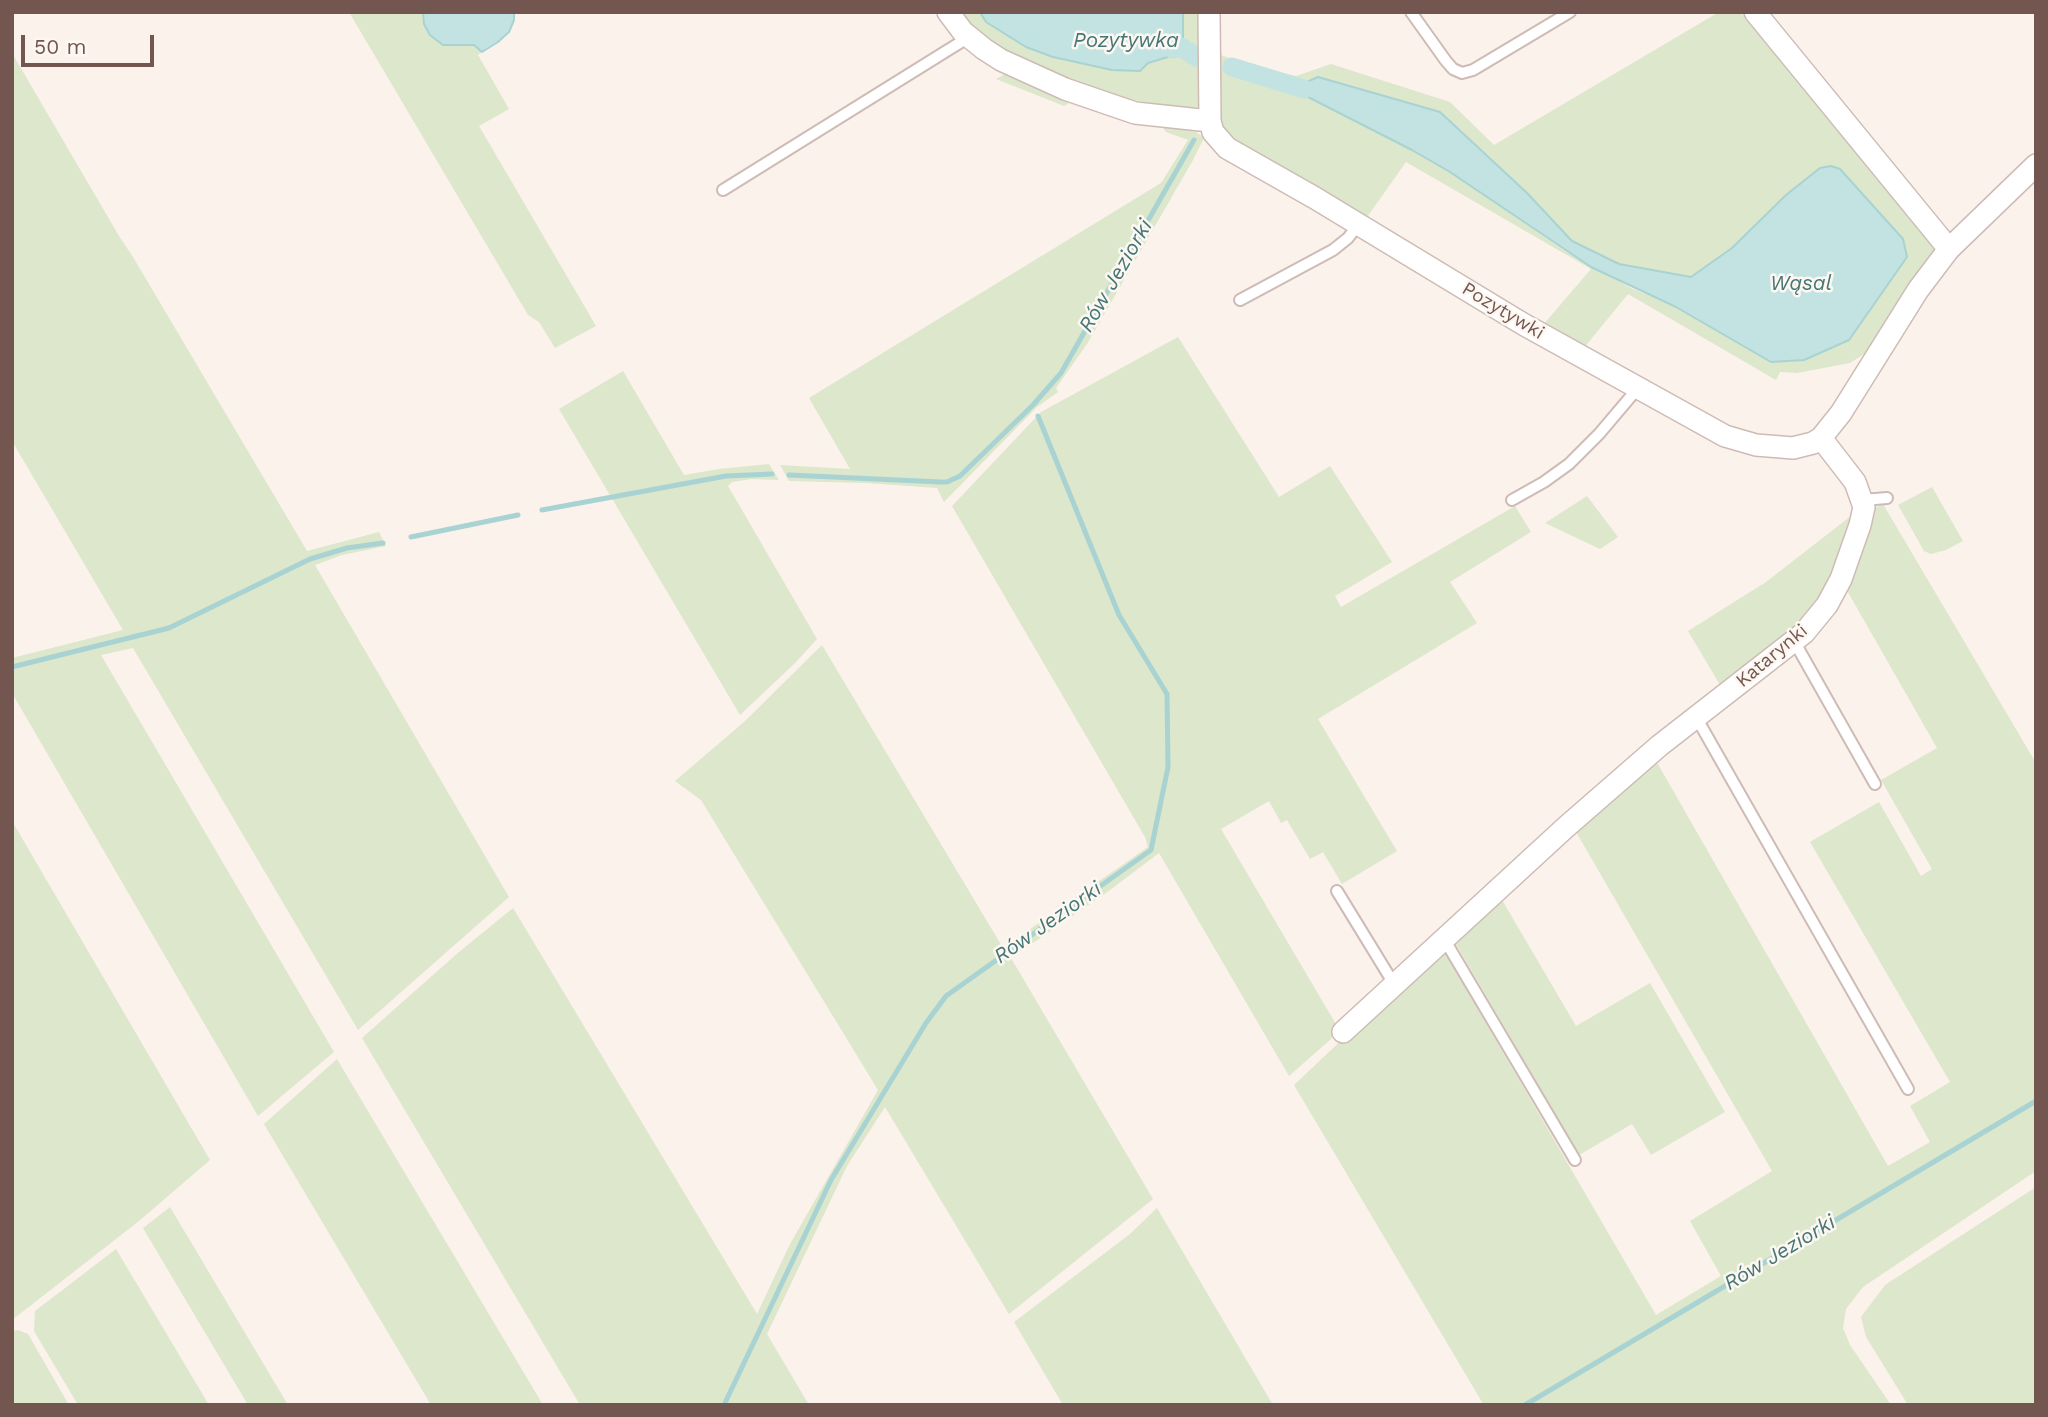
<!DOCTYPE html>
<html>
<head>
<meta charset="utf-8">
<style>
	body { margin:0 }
	#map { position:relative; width:2048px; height:1417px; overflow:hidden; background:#fbf2ec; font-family:"Work Sans",sans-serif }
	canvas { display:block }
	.frame { position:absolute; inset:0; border:14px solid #745651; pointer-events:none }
	.scale { position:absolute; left:21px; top:35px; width:133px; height:32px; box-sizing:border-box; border:4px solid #745651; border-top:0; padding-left:9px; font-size:21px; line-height:24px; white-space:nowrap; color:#745651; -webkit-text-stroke:5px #fdf7f2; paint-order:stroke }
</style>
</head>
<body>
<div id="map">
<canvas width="2048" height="1417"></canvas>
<div class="frame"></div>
<div class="scale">50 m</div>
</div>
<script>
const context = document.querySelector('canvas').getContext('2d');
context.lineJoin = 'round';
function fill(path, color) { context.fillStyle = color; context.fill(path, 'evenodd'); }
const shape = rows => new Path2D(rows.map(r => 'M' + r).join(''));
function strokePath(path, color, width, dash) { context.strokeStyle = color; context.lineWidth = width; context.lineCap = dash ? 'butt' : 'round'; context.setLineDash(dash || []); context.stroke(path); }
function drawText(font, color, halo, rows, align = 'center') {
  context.font = font + ' "Work Sans",sans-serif'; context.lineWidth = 5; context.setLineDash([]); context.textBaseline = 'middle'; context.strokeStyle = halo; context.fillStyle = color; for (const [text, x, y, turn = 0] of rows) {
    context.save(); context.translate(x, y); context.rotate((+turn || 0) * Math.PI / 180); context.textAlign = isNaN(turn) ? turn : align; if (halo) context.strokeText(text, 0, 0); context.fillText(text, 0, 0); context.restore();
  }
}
fill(shape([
	[349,12,423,12,462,44,474,45,482,52,478,55,509,109,479,126,596,326,555,348,539,322,528,315],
	[955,12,980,12,986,22,1026,47,1053,57,1112,70,1183,53,1186,48,1182,28,1183,12,1200,12,1203,106,1184,109,1100,94,1010,59],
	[1719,12,1740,12,1829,116,1934,245,1934,253,1869,351,1850,363,1797,373,1780,372,1776,380,1628,294,1583,349,1543,325,1591,269,1406,162,1365,220,1233,142,1221,127,1218,54,1252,66,1296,76,1331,64,1450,102,1494,145],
	[1318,77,1440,112,1527,193,1572,241,1619,264,1691,277,1732,248,1786,195,1849,340,1804,360,1631,288,1565,251,1450,172,1412,150,1306,96,1304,89,1309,81],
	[12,53,119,236,133,257,307,551,379,532,386,546,342,555,315,565,509,897,358,1030,133,648,101,655,334,1052,258,1116,12,693,12,658,123,630,12,441],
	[1007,73,1074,100,1064,106,996,79],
	[1161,125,1196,132,1204,138,1193,160,1087,344,1056,388,1058,392,1037,407,944,502,937,488,866,483,789,481,780,465,850,469,809,398,1161,183,1188,140,1166,132],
	[1178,337,1279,497,1330,466,1392,562,1335,596,1341,607,1515,506,1531,532,1450,582,1477,623,1318,719,1397,851,1342,884,1323,852,1310,859,1287,820,1281,823,1269,801,1221,829,1340,1031,1289,1076,1159,853,1106,893,1011,958,1153,1199,1009,1314,885,1107,847,1166,767,1334,809,1405,580,1405,362,1038,459,952,513,908,757,1314,790,1244,878,1090,701,800,675,781,744,722,822,645,1003,948,1148,847,1145,837,952,506,1041,412],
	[623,371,684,475,719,469,769,464,779,480,751,479,732,482,728,486,817,639,795,663,740,715,559,409],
	[1932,487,1963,541,1946,550,1931,554,1924,551,1898,505],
	[1587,496,1618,537,1600,549,1545,523],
	[1883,504,2036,763,2036,1171,1863,1287,1846,1309,1843,1328,1850,1345,1891,1405,1479,1405,1482,1402,1294,1085,1441,946,1656,1315,1721,1276,1690,1221,1772,1171,1575,830,1655,759,1888,1166,1930,1142,1910,1106,1950,1082,1810,842,1879,802,1921,876,1932,869,1881,780,1937,748,1845,587,1873,509],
	[1856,512,1842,559,1809,618,1723,690,1688,631,1766,582],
	[12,821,210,1160,139,1221,12,1320],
	[1502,900,1576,1026,1650,983,1725,1112,1651,1155,1632,1124,1579,1155,1456,944],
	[337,1059,543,1405,431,1405,264,1124],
	[2036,1187,2036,1405,1908,1405,1866,1337,1861,1317,1885,1285],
	[170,1207,288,1405,248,1405,143,1228],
	[1157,1208,1273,1405,1063,1405,1014,1322,1130,1234],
	[116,1249,209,1405,78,1405,34,1331,35,1311],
	[18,1330,28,1334,69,1405,12,1405,12,1331]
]), '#dce7cb');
const water = shape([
	[423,12,514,12,514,20,509,32,498,42,482,52,474,45,443,45,430,35,424,24,423,12],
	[980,12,1183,12,1183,41,1186,48,1190,50,1190,56,1178,54,1148,63,1140,71,1112,70,1053,57,1026,47,986,22,980,12],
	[1318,77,1440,112,1527,193,1572,241,1619,264,1691,277,1732,248,1786,195,1820,168,1831,166,1840,169,1903,239,1907,257,1849,340,1804,360,1771,362,1676,307,1591,267,1450,172,1412,150,1306,96,1304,89,1309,81,1318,77]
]);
fill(water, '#c2e3e1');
strokePath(water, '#a9d3d2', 2);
strokePath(shape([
	[789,475,941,482,947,482,960,476,1033,405,1061,373,1194,140],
	[542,510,726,476,772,474],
	[411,537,518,515],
	[12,667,169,628,310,559,347,548,383,543],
	[724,1405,831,1180,926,1023,946,996,1151,850,1168,767,1167,694,1119,615,1038,416],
	[1525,1405,2036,1101]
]), '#a9d3d2', 5);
strokePath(shape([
	[1173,49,1181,47,1198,58],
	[1232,67,1304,89]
]), '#c2e3e1', 19);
const service = shape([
	[1411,12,1446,61,1453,69,1462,73,1473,70,1570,12],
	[723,190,969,37],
	[1240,300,1333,250,1348,238,1358,225],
	[1512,500,1544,482,1569,464,1599,434,1638,388],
	[1863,500,1887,498],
	[1794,641,1875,784],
	[1696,717,1908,1089],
	[1337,891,1394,984],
	[1443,937,1575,1160]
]);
const minor = shape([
	[948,12,963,32,984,49,1001,60,1065,89,1135,113,1210,121],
	[1209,12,1210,121,1213,132,1227,148,1315,198,1523,324,1725,436,1756,445,1793,448,1813,443,1821,438,1841,413,1918,290,1949,249,2036,165],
	[1755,12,1949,249],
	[1343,1032,1566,827,1659,746,1804,633,1827,605,1841,579,1860,525,1864,507,1855,482,1821,438]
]);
strokePath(service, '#cebbb5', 14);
strokePath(minor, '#cebbb5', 24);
strokePath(service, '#fff', 10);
strokePath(minor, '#fff', 21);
drawText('19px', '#745651', '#fdf7f2', [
	["Pozytywki",1503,311,31],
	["Katarynki",1772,656,-40]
]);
drawText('italic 21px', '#467675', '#fdf7f2', [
	["Pozytywka",1126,41],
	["Rów Jeziorki",1116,276,-60],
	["Wąsal",1801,284],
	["Rów Jeziorki",1048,923,-35],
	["Rów Jeziorki",1780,1253,-31]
]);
</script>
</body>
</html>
